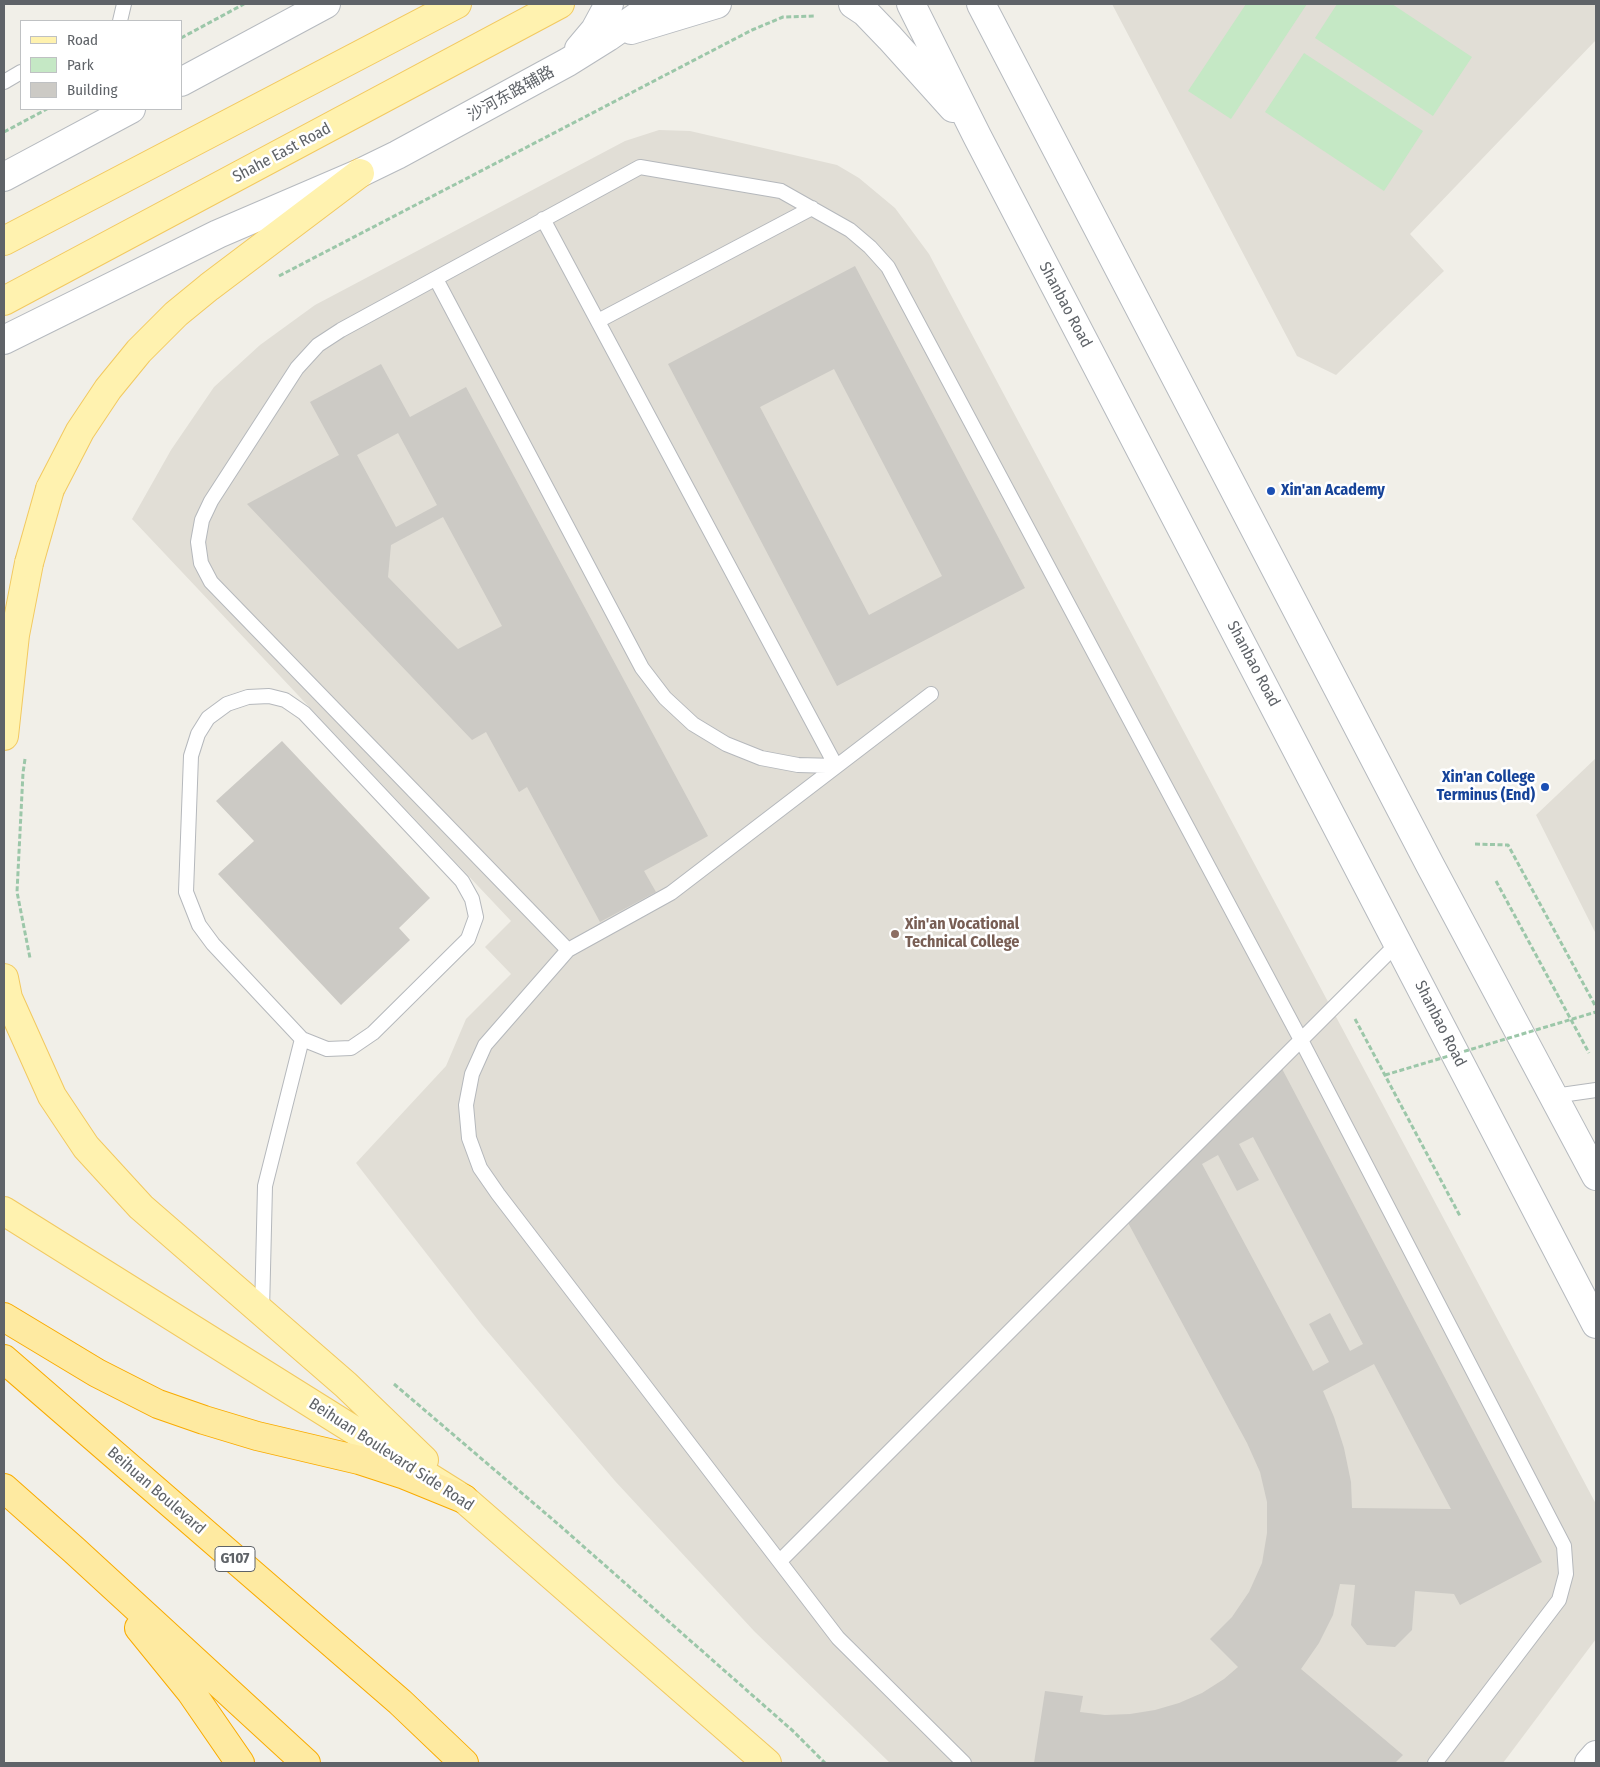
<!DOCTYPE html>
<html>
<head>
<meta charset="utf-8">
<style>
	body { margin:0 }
	#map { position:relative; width:1600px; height:1767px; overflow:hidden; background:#f1efe8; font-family:"Fira Sans Condensed",sans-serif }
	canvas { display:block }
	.frame { position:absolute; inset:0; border:5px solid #5f6368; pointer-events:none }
	.legend { position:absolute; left:20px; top:20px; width:162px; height:90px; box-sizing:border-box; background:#fff; border:1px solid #bfc1c3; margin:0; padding:6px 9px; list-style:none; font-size:15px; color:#5f6368 }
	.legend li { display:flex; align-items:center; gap:10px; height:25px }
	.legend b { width:25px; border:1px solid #bfc1c3 }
</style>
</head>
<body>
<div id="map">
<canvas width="1600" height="1767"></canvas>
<div class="frame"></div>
<ul class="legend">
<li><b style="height:6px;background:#fff2af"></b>Road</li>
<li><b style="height:14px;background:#c5e8c5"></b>Park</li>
<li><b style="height:14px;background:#cccac5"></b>Building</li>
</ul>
</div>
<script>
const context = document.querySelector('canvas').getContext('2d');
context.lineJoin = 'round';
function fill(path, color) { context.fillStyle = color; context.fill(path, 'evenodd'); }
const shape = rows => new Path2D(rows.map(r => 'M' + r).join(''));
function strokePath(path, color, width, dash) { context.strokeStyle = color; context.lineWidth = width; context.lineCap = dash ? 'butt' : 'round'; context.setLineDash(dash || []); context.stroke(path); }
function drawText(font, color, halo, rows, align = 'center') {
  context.font = font + ' "Fira Sans Condensed","Noto Sans SC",sans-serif'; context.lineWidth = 5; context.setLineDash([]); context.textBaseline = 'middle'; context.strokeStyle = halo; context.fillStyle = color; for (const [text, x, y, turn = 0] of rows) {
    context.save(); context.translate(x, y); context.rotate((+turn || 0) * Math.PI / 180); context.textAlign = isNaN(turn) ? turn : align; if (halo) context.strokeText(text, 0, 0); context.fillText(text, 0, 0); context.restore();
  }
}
fill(shape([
	[1112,4,1596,4,1596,40,1410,234,1444,271,1336,375,1297,356],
	[659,130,690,131,837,165,859,178,895,208,929,254,1596,1504,1596,1639,1503,1763,890,1763,754,1631,615,1481,482,1325,356,1163,446,1066,466,1019,511,974,485,947,511,921,132,519,171,450,214,387,260,345,315,305,625,141],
	[1596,758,1596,934,1536,815]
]), '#e1ded6');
fill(shape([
	[1246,4,1307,4,1231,119,1188,91],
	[1337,4,1392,4,1472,57,1433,116,1315,38],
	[1304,53,1423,131,1384,191,1265,112]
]), '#c5e8c5');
fill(shape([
	[855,266,1025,588,837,686,668,364],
	[834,369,942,576,869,615,760,407],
	[381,364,410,417,466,387,708,836,644,871,656,892,600,922,527,787,519,792,486,732,472,740,247,504,339,455,310,402],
	[398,433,437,505,396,527,357,455],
	[443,517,502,626,458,649,388,577,391,545],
	[282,741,430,898,399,928,410,940,341,1005,218,874,254,841,216,801],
	[1279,1063,1542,1562,1460,1605,1454,1594,1415,1591,1412,1630,1395,1647,1367,1645,1351,1625,1355,1585,1340,1584,1333,1615,1319,1643,1301,1669,1403,1755,1395,1763,1034,1763,1045,1691,1083,1696,1080,1712,1105,1715,1130,1714,1155,1710,1179,1703,1202,1693,1224,1679,1238,1667,1210,1639,1232,1617,1249,1592,1262,1563,1267,1533,1267,1502,1260,1472,1247,1443,1126,1219],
	[1253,1137,1363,1344,1350,1351,1330,1313,1309,1324,1329,1362,1313,1371,1202,1164,1218,1155,1237,1191,1259,1180,1239,1144],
	[1374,1364,1451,1509,1352,1508,1351,1482,1344,1448,1334,1417,1323,1391]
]), '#cccac5');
const service = shape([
	[120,21,124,4],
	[4,82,21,72],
	[436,279,642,668,665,698,693,724,726,744,761,758,798,765,836,766,543,219],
	[598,321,812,208],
	[931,694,671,893,568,950,485,1045,472,1074,466,1105,469,1138,480,1168,498,1194,838,1638,964,1763],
	[269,696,285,700,304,713,462,881,472,899,476,917,468,939,373,1033,351,1048,327,1049,302,1039,213,944,199,925,186,892,191,756,198,734,208,718,227,704,248,697,269,696],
	[568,950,211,582,201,563,198,542,202,520,211,501,297,368,318,345,341,330,640,167,781,191,850,230,870,247,888,267,1301,1040,1564,1546,1566,1574,1559,1600,1435,1763],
	[1554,1096,1596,1090],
	[262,1311,265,1186,302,1039],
	[780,1561,1398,943]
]);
const secondary = shape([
	[853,4,865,12,890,38,953,108],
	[911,4,977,136,1596,1324],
	[981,4,1430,865,1596,1176],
	[631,30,717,4],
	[579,49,595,30,609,4],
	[181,82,326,4],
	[4,177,131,109],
	[4,340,218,234,360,173,397,155,568,62,608,37,655,4],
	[1589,1763,1596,1755]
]);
const primary = shape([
	[4,241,457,4],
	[4,301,560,4],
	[50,489,80,431,108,389,139,351,176,314,209,287,360,173],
	[4,736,15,635,29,563],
	[4,978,8,998,52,1096,86,1147,141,1207,346,1385,424,1460],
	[4,1211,464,1499,767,1763]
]);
const trunk = shape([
	[4,1317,97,1373,158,1404,204,1420,257,1436,359,1460,405,1475,464,1499],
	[4,1359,400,1702,464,1763],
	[4,1488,74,1550,306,1763],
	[139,1628,191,1692,240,1763]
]);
strokePath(service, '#b5b8bc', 16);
strokePath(secondary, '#b6babf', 30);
strokePath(primary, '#f2c960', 30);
strokePath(trunk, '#f9ab00', 30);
strokePath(shape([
	[181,38,244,4],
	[4,132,47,109],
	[279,276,752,30,783,17,814,16],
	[25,759,23,773,17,892,30,958],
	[1475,844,1508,845,1596,1007],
	[1496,881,1589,1053],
	[1355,1019,1460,1216],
	[394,1384,558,1524,793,1731,825,1763]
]), '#9cc7a9', 3, [5, 2.5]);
strokePath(service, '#fff', 14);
strokePath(secondary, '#fff', 28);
strokePath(primary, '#fff2af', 28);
strokePath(trunk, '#feeaa1', 28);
const primaryBridge = shape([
	[29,563,50,489]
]);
strokePath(primaryBridge, '#f2c960', 30, []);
strokePath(shape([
	[1385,1075,1596,1012]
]), '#9cc7a9', 3, [5, 2.5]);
strokePath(primaryBridge, '#fff2af', 28);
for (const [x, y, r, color] of [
	[1271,491,5,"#1a4fb4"],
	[1545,787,5,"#1a4fb4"],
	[895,934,5,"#8d6e63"]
]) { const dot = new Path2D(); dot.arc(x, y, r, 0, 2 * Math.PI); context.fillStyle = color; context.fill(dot); strokePath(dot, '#fff', 2); }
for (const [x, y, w] of [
	[235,1559,40]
]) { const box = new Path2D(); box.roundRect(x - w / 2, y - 12.5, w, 25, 4); context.fillStyle = '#fff'; context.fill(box); strokePath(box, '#5f6368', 1); }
drawText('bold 15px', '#5f6368', null, [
	["G107",235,1559]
]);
drawText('16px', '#5f6368', '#fff', [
	["沙河东路辅路",511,94,-29],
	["Shahe East Road",282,153,-28],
	["Shanbao Road",1065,305,62],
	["Shanbao Road",1253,664,62],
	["Shanbao Road",1440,1024,63],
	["Beihuan Boulevard Side Road",391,1455,33],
	["Beihuan Boulevard",156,1491,41]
]);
drawText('bold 16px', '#164399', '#fff', [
	["Xin'an Academy",1281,491],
	["Xin'an College",1535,778,"right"],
	["Terminus (End)",1535,796,"right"]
], 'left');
drawText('bold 16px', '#785e54', '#fff', [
	["Xin'an Vocational",905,925],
	["Technical College",905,943]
], 'left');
</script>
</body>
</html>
